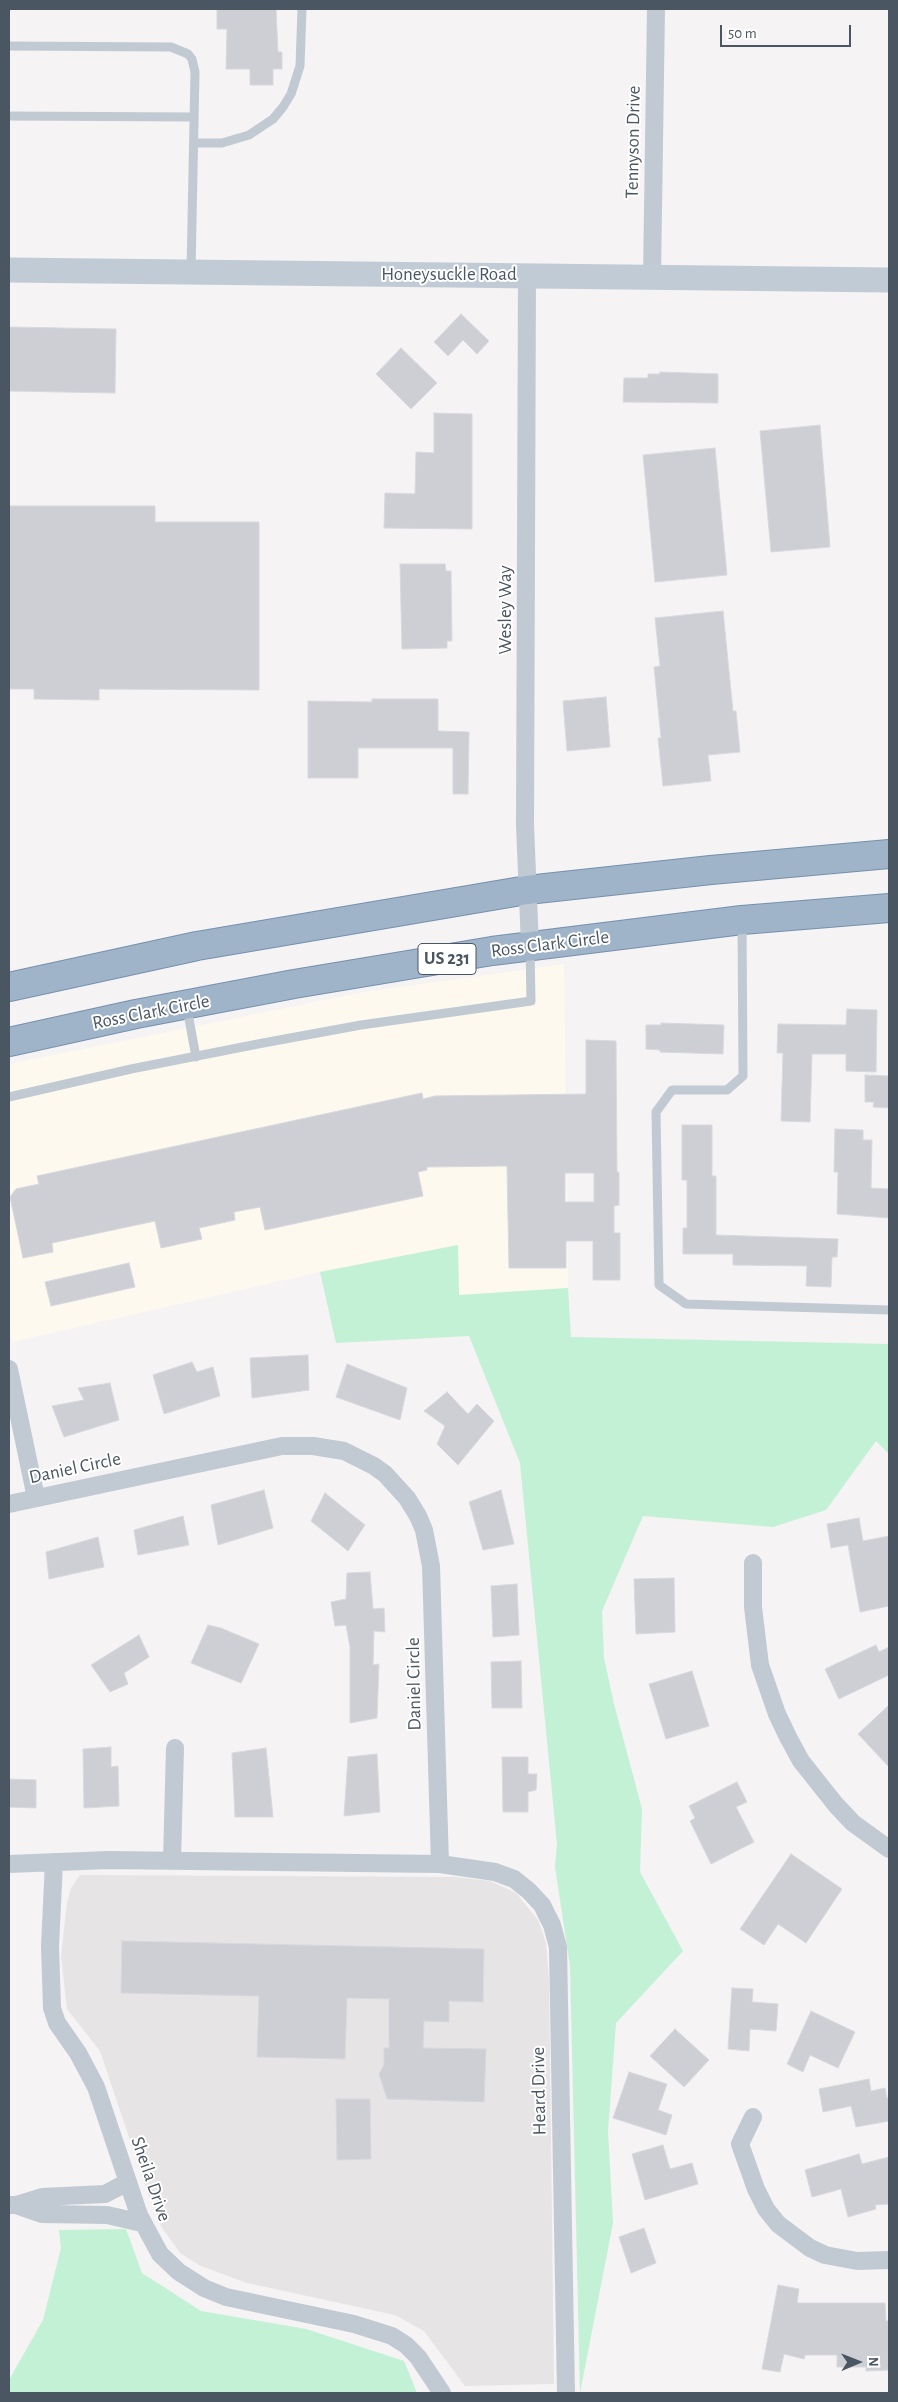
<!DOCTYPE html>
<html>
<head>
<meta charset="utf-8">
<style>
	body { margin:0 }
	#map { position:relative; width:898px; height:2402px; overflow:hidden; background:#f5f3f3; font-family:"Alegreya Sans",sans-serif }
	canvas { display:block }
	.frame { position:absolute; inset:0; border:10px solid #4a5661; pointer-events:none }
	.north { position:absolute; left:833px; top:2337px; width:50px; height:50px; -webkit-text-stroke:4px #fff; paint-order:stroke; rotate:89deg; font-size:14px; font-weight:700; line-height:20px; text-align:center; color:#4a5661 }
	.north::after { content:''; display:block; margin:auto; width:18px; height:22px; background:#4a5661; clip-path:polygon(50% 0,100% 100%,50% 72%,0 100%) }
	.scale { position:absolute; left:720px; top:25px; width:131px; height:22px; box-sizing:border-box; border:2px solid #4a5661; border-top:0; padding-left:6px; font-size:15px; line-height:18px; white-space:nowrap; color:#4a5661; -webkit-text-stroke:4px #fff; paint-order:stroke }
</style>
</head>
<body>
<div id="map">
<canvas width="898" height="2402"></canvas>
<div class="frame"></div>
<div class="north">N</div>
<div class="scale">50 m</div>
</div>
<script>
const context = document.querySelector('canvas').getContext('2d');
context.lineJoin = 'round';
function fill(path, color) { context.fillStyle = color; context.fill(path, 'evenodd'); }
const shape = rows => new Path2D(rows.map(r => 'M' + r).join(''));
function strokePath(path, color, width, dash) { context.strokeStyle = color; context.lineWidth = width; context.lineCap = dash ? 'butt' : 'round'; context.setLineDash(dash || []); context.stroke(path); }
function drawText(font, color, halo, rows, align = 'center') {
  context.font = font + ' "Alegreya Sans",sans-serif'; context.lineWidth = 4; context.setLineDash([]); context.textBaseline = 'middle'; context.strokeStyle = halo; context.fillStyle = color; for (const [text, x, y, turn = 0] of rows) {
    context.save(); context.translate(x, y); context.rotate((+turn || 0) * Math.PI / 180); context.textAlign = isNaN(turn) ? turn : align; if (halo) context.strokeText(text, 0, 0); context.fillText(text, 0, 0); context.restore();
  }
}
fill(shape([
	[564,964,568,1288,459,1295,457,1245,320,1272,12,1342,9,1325,9,1064,364,992]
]), '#fdf9ef');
fill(shape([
	[80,1875,455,1877,490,1881,516,1893,538,1920,546,1943,549,1980,554,2384,465,2386,424,2331,395,2315,247,2283,201,2266,181,2254,162,2228,149,2197,100,2051,67,2009,61,1956,67,1903,71,1888]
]), '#e6e4e5');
fill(shape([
	[458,1245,459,1295,568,1288,571,1337,889,1344,889,1454,876,1441,826,1510,773,1527,643,1516,602,1611,604,1658,614,1704,642,1809,640,1872,683,1951,616,2023,608,2131,613,2223,580,2393,570,1966,555,1867,557,1844,520,1463,469,1336,336,1343,320,1272],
	[126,2229,142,2273,201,2311,306,2329,404,2361,417,2393,9,2393,9,2380,43,2320,61,2248,59,2230]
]), '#c3f1d5');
const building = shape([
	[217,9,276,9,278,52,282,52,282,69,273,69,273,85,250,85,250,69,226,69,227,29,217,29,217,9],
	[461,314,489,341,477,354,463,340,448,356,434,342,461,314],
	[9,327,116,329,115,393,9,391,9,327],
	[401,348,437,383,411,409,376,374,401,348],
	[660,372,718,374,718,403,623,402,624,378,648,378,648,374,660,374,660,372],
	[434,413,472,414,472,529,384,528,385,493,415,494,416,452,434,453,434,413],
	[820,425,830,547,771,552,760,431,820,425],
	[715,448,727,575,655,582,643,455,715,448],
	[9,506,155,506,155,522,259,522,259,690,99,689,99,700,34,699,34,689,9,689,9,506],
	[400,564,445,564,446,571,451,571,452,641,447,641,447,648,402,649,400,564],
	[723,611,733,711,736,711,740,752,708,755,711,781,663,786,658,738,661,738,654,667,660,666,655,618,723,611],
	[606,697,610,747,567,751,563,701,606,697],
	[372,699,438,699,438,731,469,732,468,794,453,794,453,748,358,748,358,778,308,778,308,701,372,702,372,699],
	[847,1009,877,1010,876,1072,846,1071,846,1054,812,1054,810,1122,781,1121,783,1053,777,1053,778,1024,846,1025,847,1009],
	[661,1023,724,1025,723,1054,660,1052,660,1050,646,1049,646,1025,661,1025,661,1023],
	[586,1040,616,1041,617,1172,619,1172,619,1205,614,1206,614,1233,620,1233,620,1280,593,1280,593,1241,566,1241,566,1268,509,1268,507,1166,427,1167,427,1170,418,1172,423,1196,265,1230,260,1207,234,1212,235,1220,199,1228,202,1239,161,1248,155,1221,52,1243,53,1252,23,1258,10,1197,16,1189,39,1184,37,1176,422,1093,423,1099,435,1096,586,1094,586,1040],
	[565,1173,594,1173,594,1202,565,1202,565,1173],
	[865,1075,889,1076,889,1108,873,1107,874,1102,865,1102,865,1075],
	[682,1125,712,1125,712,1176,716,1176,716,1235,838,1239,837,1257,832,1257,831,1287,806,1286,807,1266,733,1265,733,1254,683,1254,683,1228,687,1228,687,1180,682,1180,682,1125],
	[835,1129,863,1130,863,1140,872,1140,871,1188,889,1189,889,1218,837,1214,838,1172,834,1172,835,1129],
	[129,1263,135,1287,51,1306,45,1282,129,1263],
	[308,1355,309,1390,252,1398,250,1358,308,1355],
	[192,1362,197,1372,213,1367,220,1396,164,1414,153,1375,192,1362],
	[347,1364,407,1388,400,1420,336,1397,347,1364],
	[110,1383,119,1420,64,1437,52,1406,84,1400,78,1388,110,1383],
	[447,1392,468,1414,477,1404,494,1421,458,1465,437,1444,445,1426,424,1411,447,1392],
	[264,1490,273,1528,218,1545,211,1505,264,1490],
	[501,1490,514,1544,483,1550,469,1502,501,1490],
	[325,1493,365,1525,348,1551,311,1521,325,1493],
	[183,1516,189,1545,138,1555,134,1530,183,1516],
	[859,1518,863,1541,889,1536,889,1606,860,1612,848,1545,831,1548,827,1524,859,1518],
	[98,1537,104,1567,49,1579,46,1552,98,1537],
	[370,1572,373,1609,384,1608,385,1632,374,1631,373,1665,379,1664,377,1718,350,1723,350,1647,346,1625,335,1626,331,1602,346,1599,347,1573,370,1572],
	[674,1578,675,1632,636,1634,634,1579,674,1578],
	[517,1584,519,1635,493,1637,491,1586,517,1584],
	[208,1625,221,1628,259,1644,241,1683,191,1663,208,1625],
	[139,1635,149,1657,124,1673,128,1684,110,1692,91,1665,139,1635],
	[876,1645,879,1652,889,1647,889,1675,839,1699,825,1669,876,1645],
	[521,1661,522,1708,492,1708,491,1662,521,1661],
	[692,1671,709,1726,666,1739,649,1684,692,1671],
	[889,1705,889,1767,858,1734,889,1705],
	[111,1747,111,1767,118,1766,119,1806,84,1808,83,1749,111,1747],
	[266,1748,273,1817,235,1817,232,1753,266,1748],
	[377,1754,380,1812,344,1816,348,1757,377,1754],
	[502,1757,528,1757,528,1774,537,1774,536,1790,528,1792,528,1812,503,1812,502,1757],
	[9,1779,36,1780,36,1808,9,1807,9,1779],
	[737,1782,747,1802,736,1807,754,1842,711,1864,690,1821,695,1818,689,1806,737,1782],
	[791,1854,842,1889,806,1943,778,1924,764,1945,740,1929,791,1854],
	[122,1941,484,1949,483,2002,449,2001,449,2022,424,2021,423,2048,486,2049,484,2102,387,2099,379,2074,384,2065,384,2048,389,2048,389,1999,347,1998,345,2059,257,2057,259,1996,121,1993,122,1941],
	[732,1988,753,1989,752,2002,778,2004,776,2031,750,2029,749,2051,728,2049,732,1988],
	[811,2011,855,2032,838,2068,810,2055,803,2072,787,2064,811,2011],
	[675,2029,709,2060,684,2087,650,2056,675,2029],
	[629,2072,667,2084,658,2110,672,2115,666,2135,613,2118,629,2072],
	[869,2079,871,2091,885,2088,887,2098,889,2098,889,2121,856,2127,851,2106,823,2112,819,2089,869,2079],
	[336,2099,370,2099,371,2159,337,2160,336,2099],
	[663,2145,670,2169,692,2163,698,2184,645,2200,632,2154,663,2145],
	[859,2154,862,2164,889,2157,889,2204,875,2205,876,2209,848,2217,841,2189,812,2197,805,2170,859,2154],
	[644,2228,656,2263,631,2273,619,2237,644,2228],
	[778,2285,799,2289,797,2303,885,2303,886,2321,889,2321,889,2370,866,2371,866,2367,837,2367,837,2355,805,2355,804,2359,784,2354,780,2372,762,2369,778,2285]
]);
fill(building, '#cdcfd5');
strokePath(building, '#d7d9de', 1);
const trunk = shape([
	[9,987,197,946,527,890,711,870,889,854],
	[9,1042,136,1014,294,984,492,951,742,920,889,908]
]);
strokePath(trunk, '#7690ad', 30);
strokePath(shape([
	[9,46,171,47,188,54,192,59,195,72,191,271],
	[9,116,194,117],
	[194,143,222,143,249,135,273,119,283,107,291,94,300,66,302,9],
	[742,922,743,1076,727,1090,672,1090,656,1112,659,1285,686,1304,889,1310],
	[187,1008,196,1057],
	[9,1097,131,1069,263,1043,361,1025,531,1001,530,948]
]), '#c1cad2', 9);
strokePath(shape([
	[527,274,525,825,530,946],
	[652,277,656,9],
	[9,1369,36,1498],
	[9,1504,282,1446,313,1446,344,1451,374,1466,385,1474,407,1498,418,1516,424,1530,431,1566,440,1864],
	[753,1563,753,1607,760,1665,777,1714,788,1737,801,1761,836,1805,853,1823,889,1849],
	[172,1861,175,1748],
	[54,1862,50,1946,52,2008,57,2023,78,2053,96,2087,139,2215,160,2254,179,2272,204,2288,226,2297,354,2324,392,2336,406,2345,418,2357,442,2393],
	[9,1864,108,1860,440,1864,495,1872,514,1879,529,1891,542,1905,552,1925,558,1947,566,2393],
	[753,2117,740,2144,756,2189,766,2209,778,2224,810,2248,825,2255,857,2261,889,2260],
	[9,2205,16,2205,42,2214,107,2215,142,2223],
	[16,2205,42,2197,105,2194,128,2182]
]), '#c1cad2', 18);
strokePath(shape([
	[9,270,889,280]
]), '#c1cbd6', 25);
strokePath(trunk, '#9fb4c9', 28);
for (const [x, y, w] of [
	[447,959,58]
]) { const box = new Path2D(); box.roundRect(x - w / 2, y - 15.5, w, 31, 4); context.fillStyle = '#fff'; context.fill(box); strokePath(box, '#4a5661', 1); }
drawText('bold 18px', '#4a5661', null, [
	["US 231",447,959]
]);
drawText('19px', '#4a5661', '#fff', [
	["Tennyson Drive",633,142,-89],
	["Honeysuckle Road",449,274],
	["Wesley Way",505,610,-90],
	["Ross Clark Circle",550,944,-7],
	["Ross Clark Circle",151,1012,-11],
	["Daniel Circle",75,1468,-12],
	["Daniel Circle",414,1684,-91],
	["Heard Drive",539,2091,-91],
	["Sheila Drive",151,2179,71]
]);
</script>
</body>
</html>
